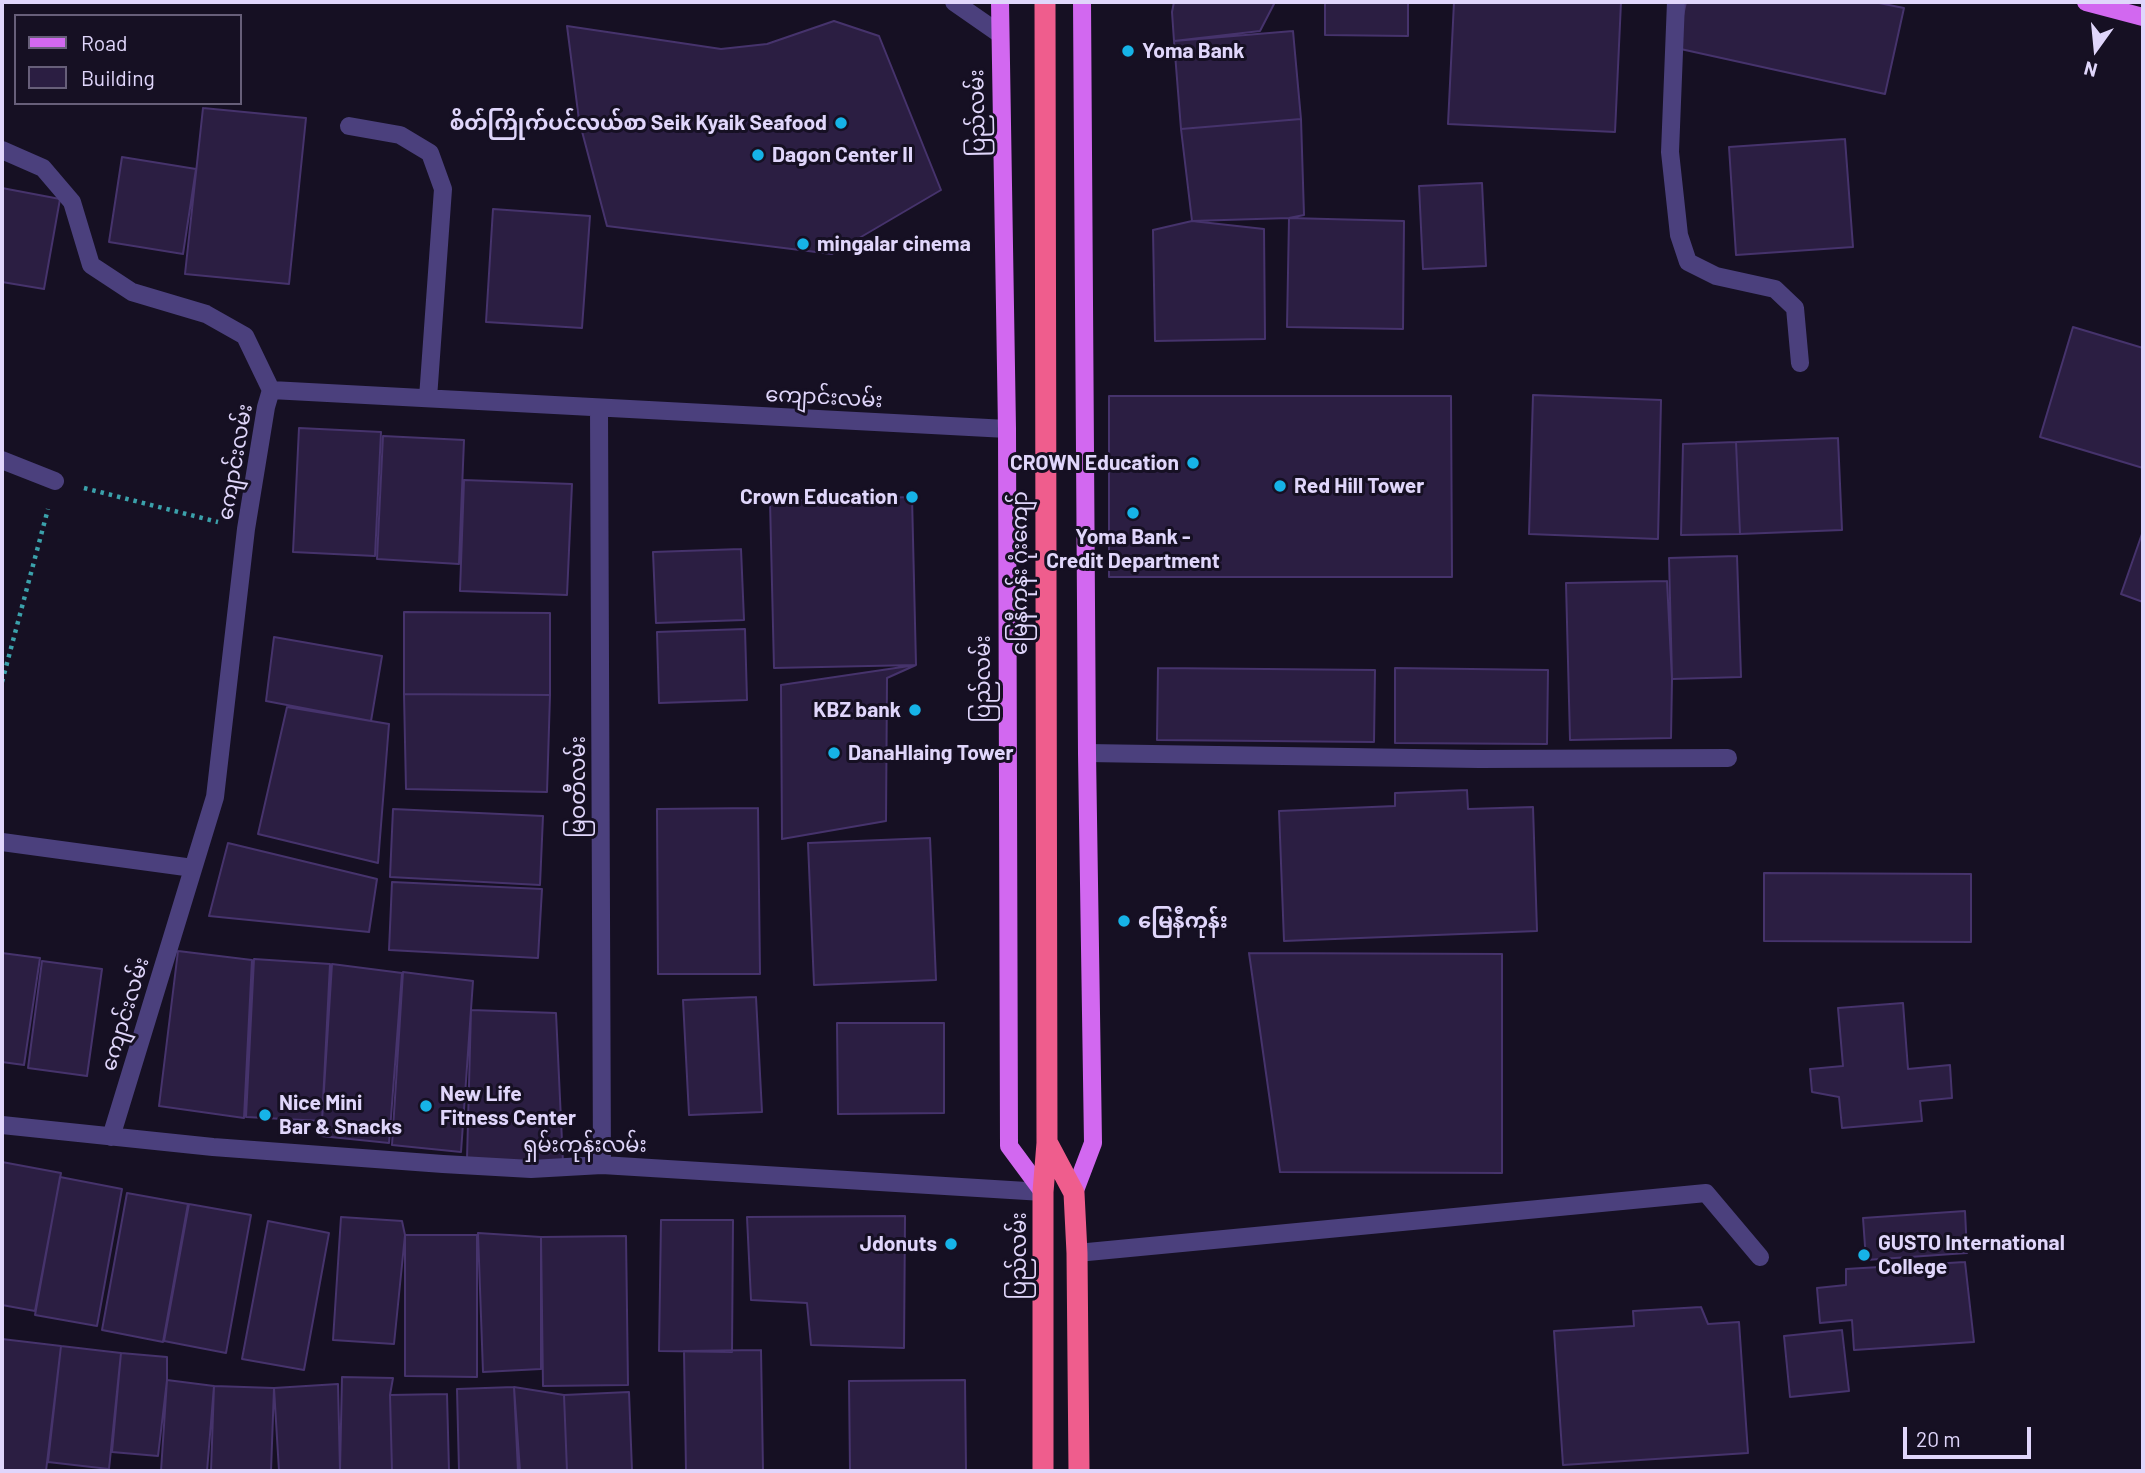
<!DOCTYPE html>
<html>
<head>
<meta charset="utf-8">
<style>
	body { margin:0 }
	#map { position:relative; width:2145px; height:1473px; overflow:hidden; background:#161023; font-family:Barlow,sans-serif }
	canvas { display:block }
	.frame { position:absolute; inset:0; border:4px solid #e0d6fb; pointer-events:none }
	.legend { position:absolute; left:14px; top:14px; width:228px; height:91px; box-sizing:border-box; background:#161023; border:2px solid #675f79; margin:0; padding:9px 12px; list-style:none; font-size:21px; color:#e0d6fb }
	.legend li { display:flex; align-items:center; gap:14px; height:35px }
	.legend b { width:35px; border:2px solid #675f79 }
	.north { position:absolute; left:2061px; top:14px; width:70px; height:70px; -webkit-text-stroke:5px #161023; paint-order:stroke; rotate:195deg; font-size:19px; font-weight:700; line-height:28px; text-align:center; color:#e0d6fb }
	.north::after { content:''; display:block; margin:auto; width:24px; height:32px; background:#e0d6fb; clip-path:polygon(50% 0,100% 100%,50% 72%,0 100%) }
	.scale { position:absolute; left:1903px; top:1427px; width:128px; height:32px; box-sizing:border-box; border:4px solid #e0d6fb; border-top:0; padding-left:9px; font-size:21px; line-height:24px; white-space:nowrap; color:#e0d6fb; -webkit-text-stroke:5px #161023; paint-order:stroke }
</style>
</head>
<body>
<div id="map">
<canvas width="2145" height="1473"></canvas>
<div class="frame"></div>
<ul class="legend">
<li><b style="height:9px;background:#d268f0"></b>Road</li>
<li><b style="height:19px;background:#2b1e42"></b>Building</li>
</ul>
<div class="north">N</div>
<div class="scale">20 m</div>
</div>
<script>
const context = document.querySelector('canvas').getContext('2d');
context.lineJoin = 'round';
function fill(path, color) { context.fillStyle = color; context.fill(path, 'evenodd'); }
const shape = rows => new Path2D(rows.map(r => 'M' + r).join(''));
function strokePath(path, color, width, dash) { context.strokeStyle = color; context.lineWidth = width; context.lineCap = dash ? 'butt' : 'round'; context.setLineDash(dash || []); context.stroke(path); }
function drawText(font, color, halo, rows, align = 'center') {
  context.font = font + ' Barlow,"Noto Sans Myanmar",sans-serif'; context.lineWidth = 6; context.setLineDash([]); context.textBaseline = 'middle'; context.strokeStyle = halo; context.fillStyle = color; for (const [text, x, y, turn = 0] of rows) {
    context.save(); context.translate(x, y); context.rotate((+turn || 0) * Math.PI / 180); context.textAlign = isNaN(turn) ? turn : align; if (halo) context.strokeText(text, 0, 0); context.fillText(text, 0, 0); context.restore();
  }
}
const building = shape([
	[1174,2,1275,2,1260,31,1174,41,1172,12,1174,2],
	[1325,2,1408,2,1408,36,1325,35,1325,2],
	[1454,2,1621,2,1615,132,1448,124,1454,2],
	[1686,2,1874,2,1904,8,1885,94,1676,48,1686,2],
	[834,21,879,36,941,190,832,254,607,226,579,120,567,26,721,49,767,44,834,21],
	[1293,31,1301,119,1181,129,1174,41,1293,31],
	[203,108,306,118,289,284,185,274,203,108],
	[1301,119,1304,215,1289,218,1192,221,1181,129,1301,119],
	[1845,139,1853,247,1736,255,1729,147,1845,139],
	[122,157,196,169,183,254,109,242,122,157],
	[1482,183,1486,266,1423,269,1419,186,1482,183],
	[2,188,60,199,44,289,2,282,2,188],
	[493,209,590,216,582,328,486,322,493,209],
	[1289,218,1404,221,1403,329,1287,327,1289,218],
	[1192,221,1264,229,1265,339,1155,341,1153,230,1192,221],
	[2073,327,2143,348,2143,468,2040,437,2073,327],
	[1533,395,1661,400,1658,539,1529,534,1533,395],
	[1109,396,1451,396,1452,577,1109,577,1109,396],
	[299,428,381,432,375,556,293,552,299,428],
	[383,436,464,440,459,564,377,559,383,436],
	[1838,438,1842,530,1740,534,1736,442,1838,438],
	[1736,442,1740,534,1681,535,1683,444,1736,442],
	[464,480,572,484,567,595,460,591,464,480],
	[912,497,916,665,774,668,770,501,912,497],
	[2143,531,2143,602,2121,594,2143,531],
	[741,549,744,620,656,623,653,552,741,549],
	[1737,556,1741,677,1672,679,1669,558,1737,556],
	[1667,581,1672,679,1671,738,1570,740,1566,583,1667,581],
	[404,612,550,613,550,695,404,694,404,612],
	[745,629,747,700,659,703,657,632,745,629],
	[274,637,382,656,371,721,266,701,274,637],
	[916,665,887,678,886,821,782,839,781,685,916,665],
	[1158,668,1375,670,1374,742,1157,740,1158,668],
	[1395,668,1548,670,1547,744,1395,743,1395,668],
	[404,694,550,695,547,792,406,789,404,694],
	[287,707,389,724,378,863,258,834,287,707],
	[1467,790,1468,809,1533,807,1537,931,1284,941,1279,811,1395,806,1395,793,1467,790],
	[758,808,760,974,658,974,657,809,758,808],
	[393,809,543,816,540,885,390,877,393,809],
	[930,838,936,980,814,985,808,843,930,838],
	[228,843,377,879,369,932,209,916,228,843],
	[1764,873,1971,874,1971,942,1764,941,1764,873],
	[392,882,542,889,538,958,389,950,392,882],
	[178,951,252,960,244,1118,159,1106,178,951],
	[2,953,40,958,24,1065,2,1062,2,953],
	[1249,953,1502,954,1502,1173,1280,1172,1249,953],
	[254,959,330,964,322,1121,246,1117,254,959],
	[42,961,102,969,87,1076,28,1068,42,961],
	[332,964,402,973,389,1143,321,1136,332,964],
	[403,972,473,981,461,1152,392,1145,403,972],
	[756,997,762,1112,689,1115,683,1000,756,997],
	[1903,1003,1908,1069,1950,1065,1952,1098,1920,1101,1922,1121,1842,1128,1839,1097,1812,1092,1810,1069,1843,1066,1838,1008,1903,1003],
	[471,1010,556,1013,563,1163,467,1159,471,1010],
	[837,1023,944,1023,944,1113,838,1114,837,1023],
	[2,1162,61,1173,35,1311,2,1305,2,1162],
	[60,1177,122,1189,97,1326,35,1315,60,1177],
	[127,1193,188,1204,163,1342,102,1330,127,1193],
	[189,1204,251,1215,226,1353,164,1341,189,1204],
	[1965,1211,1967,1253,1866,1260,1863,1218,1965,1211],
	[905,1216,904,1348,811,1345,807,1303,751,1300,747,1217,905,1216],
	[341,1217,402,1221,405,1235,394,1344,333,1340,341,1217],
	[661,1220,733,1220,732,1352,659,1351,661,1220],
	[268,1221,329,1233,304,1370,242,1359,268,1221],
	[478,1233,541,1237,541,1369,483,1372,478,1233],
	[405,1235,477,1235,477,1377,405,1376,405,1235],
	[626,1236,628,1385,543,1386,541,1237,626,1236],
	[1965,1262,1974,1342,1854,1350,1852,1320,1820,1323,1817,1288,1846,1285,1846,1269,1965,1262],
	[1701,1307,1708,1324,1739,1322,1748,1453,1563,1465,1554,1331,1634,1326,1633,1311,1701,1307],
	[1842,1330,1849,1391,1790,1397,1784,1336,1842,1330],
	[2,1339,61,1346,46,1471,2,1471,2,1339],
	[61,1346,121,1353,109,1469,48,1462,61,1346],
	[761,1350,763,1471,686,1471,684,1351,761,1350],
	[121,1353,167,1357,167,1380,158,1456,112,1452,121,1353],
	[342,1377,393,1378,390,1395,392,1471,340,1471,342,1377],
	[167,1380,214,1386,207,1471,161,1471,167,1380],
	[965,1380,966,1471,850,1471,849,1381,965,1380],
	[338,1384,340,1471,279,1471,274,1388,338,1384],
	[214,1386,274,1388,271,1471,211,1471,214,1386],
	[514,1387,518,1471,459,1471,457,1389,514,1387],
	[514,1387,564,1395,567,1471,520,1471,514,1387],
	[629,1392,632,1471,567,1471,564,1395,629,1392],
	[447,1394,449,1471,392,1471,390,1395,447,1394]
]);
fill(building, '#2b1e42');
strokePath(building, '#46336c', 2);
strokePath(shape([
	[84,488,218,522],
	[2,682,48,509]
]), '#3ba1ab', 4.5, [3.5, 5]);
strokePath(shape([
	[954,2,1000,34],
	[1676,2,1670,152,1679,235,1688,262,1716,276,1775,289,1795,308,1800,363],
	[349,126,400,135,430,153,443,189,428,398],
	[2,150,43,168,72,202,91,265,132,292,206,314,245,336,271,390],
	[599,408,602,1165],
	[2,460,55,481],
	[1087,753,1479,759,1728,758],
	[2,842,193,868],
	[2,1125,213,1147,443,1164,531,1169,602,1165,1043,1192],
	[111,1137,215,797,246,529,266,407,271,390,1007,429],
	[1077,1253,1706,1193,1760,1257]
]), '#4b407d', 18);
strokePath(shape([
	[1000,2,1007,429,1009,1146,1043,1192],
	[2086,2,2143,17],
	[1074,1193,1093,1143,1087,753,1082,2]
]), '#d268f0', 18);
strokePath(shape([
	[1048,1144,1074,1193,1077,1253,1079,1471],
	[1043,1471,1043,1192,1047,1143,1045,2]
]), '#ef5d8d', 21);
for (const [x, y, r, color] of [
	[1128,51,7,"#16b3e7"],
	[841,123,7,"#16b3e7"],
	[758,155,7,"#16b3e7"],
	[803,244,7,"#16b3e7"],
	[1193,463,7,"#16b3e7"],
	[1280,486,7,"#16b3e7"],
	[912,497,7,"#16b3e7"],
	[1133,513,7,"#16b3e7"],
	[915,710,7,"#16b3e7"],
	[834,753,7,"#16b3e7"],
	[1124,921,7,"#16b3e7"],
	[426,1106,7,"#16b3e7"],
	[265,1115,7,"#16b3e7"],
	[951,1244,7,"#16b3e7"],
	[1864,1255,7,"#16b3e7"]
]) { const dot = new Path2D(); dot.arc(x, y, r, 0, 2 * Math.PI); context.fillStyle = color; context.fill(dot); strokePath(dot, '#161023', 2.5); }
drawText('bold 21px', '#e0d6fb', '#161023', [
	["Yoma Bank",1142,51],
	["စိတ်ကြိုက်ပင်လယ်စာ Seik Kyaik Seafood",827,123,"right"],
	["Dagon Center II",772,155],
	["mingalar cinema",817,244],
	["CROWN Education",1179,463,"right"],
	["Red Hill Tower",1294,486],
	["Crown Education",898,497,"right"],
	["Yoma Bank -",1133,537,"center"],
	["Credit Department",1133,561,"center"],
	["KBZ bank",901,710,"right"],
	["DanaHlaing Tower",848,753],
	["မြေနီကုန်း",1138,921],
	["New Life",440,1094],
	["Fitness Center",440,1118],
	["Nice Mini",279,1103],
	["Bar & Snacks",279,1127],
	["GUSTO International",1878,1243],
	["College",1878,1267],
	["Jdonuts",937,1244,"right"]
], 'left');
drawText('21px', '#e0d6fb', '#161023', [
	["ပြည်လမ်း",977,113,-91],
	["ကျောင်းလမ်း",824,397,3],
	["ကျောင်းလမ်း",235,462,-80],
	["မြေနီကုန်း ဂုံးကျော်",1020,573,-90],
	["ပြည်လမ်း",983,679,-90],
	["မြဝတီလမ်း",578,787,-90],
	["ကျောင်းလမ်း",125,1014,-73],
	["ရှမ်းကုန်းလမ်း",585,1145],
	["ပြည်လမ်း",1019,1256,-90]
]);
</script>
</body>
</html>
